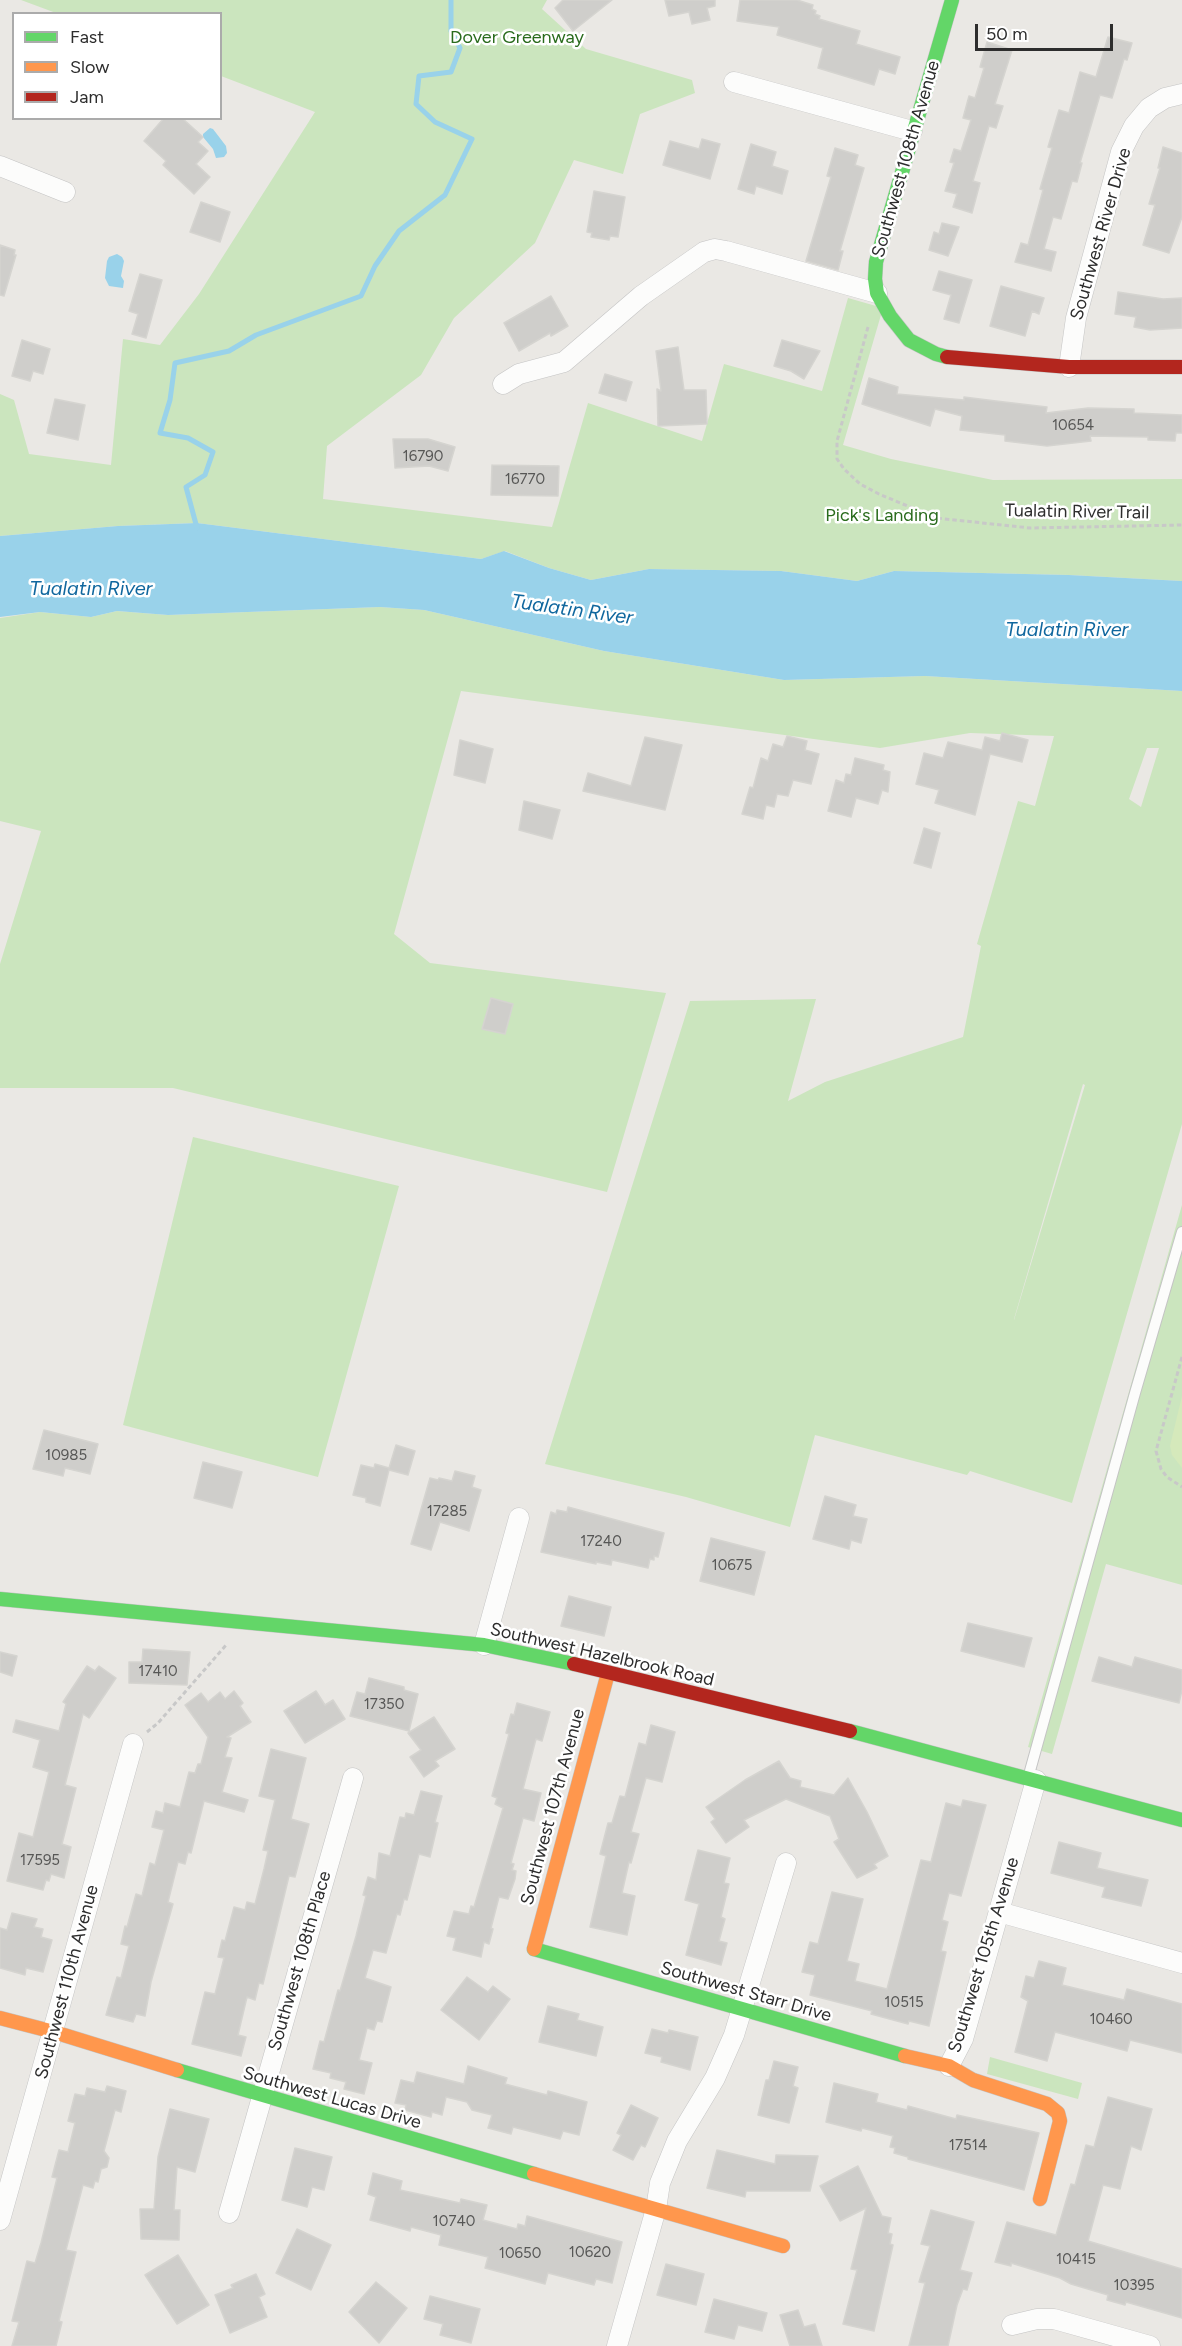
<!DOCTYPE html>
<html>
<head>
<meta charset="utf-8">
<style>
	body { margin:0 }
	#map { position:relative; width:1182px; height:2346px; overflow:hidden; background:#eae8e4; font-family:Figtree,sans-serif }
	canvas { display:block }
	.legend { position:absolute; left:12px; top:12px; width:210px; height:108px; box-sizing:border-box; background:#fff; border:2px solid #ababab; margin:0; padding:8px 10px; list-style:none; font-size:18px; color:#2d2d2d }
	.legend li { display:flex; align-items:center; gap:12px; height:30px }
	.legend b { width:30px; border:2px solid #ababab }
	.scale { position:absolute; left:975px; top:24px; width:138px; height:27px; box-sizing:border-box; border:3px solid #2d2d2d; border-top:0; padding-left:8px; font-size:18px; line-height:21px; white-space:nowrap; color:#2d2d2d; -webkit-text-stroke:4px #fff; paint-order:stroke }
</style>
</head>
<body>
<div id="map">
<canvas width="1182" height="2346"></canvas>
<ul class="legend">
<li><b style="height:8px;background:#63d668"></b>Fast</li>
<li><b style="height:8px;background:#ff974d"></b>Slow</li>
<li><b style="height:8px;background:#b3261e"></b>Jam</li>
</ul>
<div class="scale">50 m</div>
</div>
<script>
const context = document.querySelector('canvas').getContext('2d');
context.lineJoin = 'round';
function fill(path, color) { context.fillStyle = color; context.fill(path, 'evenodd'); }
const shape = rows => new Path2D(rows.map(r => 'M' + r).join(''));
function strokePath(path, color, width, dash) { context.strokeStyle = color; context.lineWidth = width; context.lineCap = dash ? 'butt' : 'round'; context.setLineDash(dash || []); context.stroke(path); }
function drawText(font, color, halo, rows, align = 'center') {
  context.font = font + ' Figtree,sans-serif'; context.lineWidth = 5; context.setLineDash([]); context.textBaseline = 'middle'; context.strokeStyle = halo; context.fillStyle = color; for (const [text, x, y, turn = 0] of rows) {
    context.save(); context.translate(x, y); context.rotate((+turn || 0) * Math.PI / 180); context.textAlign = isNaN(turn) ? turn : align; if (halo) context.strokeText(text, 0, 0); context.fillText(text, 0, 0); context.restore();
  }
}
fill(shape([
	[21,0,547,0,542,9,586,49,692,80,695,93,640,114,623,174,574,160,535,243,454,318,421,375,327,446,323,499,552,527,588,403,702,441,724,364,822,391,848,298,883,308,843,445,891,459,993,480,1182,479,1182,581,1069,575,894,571,857,581,781,571,649,569,591,580,549,568,505,551,481,559,197,523,118,526,0,536,0,394,14,400,29,454,111,465,123,339,160,345,199,294,315,112,221,76,220,14,56,13],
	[380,607,424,610,604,651,784,680,925,676,1182,691,1182,1124,1072,1503,970,1471,967,1475,815,1435,790,1527,686,1497,545,1464,690,1001,816,999,788,1101,825,1082,963,1037,981,946,977,944,1018,801,1035,806,1054,736,970,733,880,748,461,691,394,934,430,963,666,993,607,1192,173,1088,0,1088,0,964,41,831,0,821,0,618,40,612,91,617,117,611,168,615],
	[1147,748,1159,748,1141,807,1129,799],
	[1083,1084,1085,1085,1014,1320,1014,1319],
	[193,1137,399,1186,318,1477,123,1425],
	[1182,1205,1182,1585,1106,1564,1052,1754,1028,1747],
	[990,2057,1082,2083,1078,2099,987,2074]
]), '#cbe5be');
fill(shape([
	[1182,1396,1182,1468,1172,1455,1170,1446]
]), '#d5e9bb');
fill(shape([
	[210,128,213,129,226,146,227,153,224,157,216,158,213,149,203,137,203,134],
	[117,254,122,257,124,261,121,276,124,281,123,288,109,286,105,278,107,261,109,257],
	[197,523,481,559,504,551,549,568,591,580,649,569,781,571,857,581,894,571,1069,575,1182,581,1182,691,925,676,784,680,604,651,424,610,380,607,168,615,117,611,91,617,40,612,0,617,0,536,118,526]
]), '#99d2ea');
strokePath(shape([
	[197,528,186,487,205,475,213,452,188,438,160,433,170,400,175,363,229,351,256,335,361,296,375,266,399,231,445,195,472,139,435,122,416,104,419,76,451,72,460,48,451,31,451,0]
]), '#99d2ea', 5);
const building = shape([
	[563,0,612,0,573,31,555,8,563,0],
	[665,0,715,0,715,6,707,8,710,20,692,24,689,12,669,16,665,0],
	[740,0,797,0,813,5,812,9,816,11,815,14,820,16,819,19,860,31,856,44,900,57,895,74,879,69,874,85,818,68,823,48,777,35,779,27,737,21,740,0],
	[1108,37,1132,43,1127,60,1124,59,1112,98,1100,95,1080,163,1082,163,1077,182,1072,181,1061,219,1053,217,1044,249,1056,252,1051,271,1015,262,1021,243,1028,245,1043,190,1040,189,1052,148,1048,147,1059,110,1069,113,1080,72,1096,77,1108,37],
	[987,42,1012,50,995,104,1003,106,996,128,989,126,973,181,980,183,972,213,953,207,957,194,945,191,954,163,950,162,954,149,961,151,971,120,963,118,969,96,975,98,984,68,980,67,987,42],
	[164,118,182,118,203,137,198,142,208,151,196,164,210,177,194,194,163,165,166,161,144,141,164,118],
	[702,139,720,144,710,179,663,165,670,141,699,149,702,139],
	[751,144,776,152,772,166,788,171,782,194,756,186,754,194,738,189,751,144],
	[1163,147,1182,153,1182,217,1169,253,1143,245,1155,205,1149,204,1160,168,1158,168,1163,147],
	[835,148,858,155,855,165,864,168,840,251,843,251,838,270,806,261,831,177,827,176,835,148],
	[594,191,625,197,618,237,610,236,609,240,591,237,592,233,587,232,594,191],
	[201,202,230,212,220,242,190,232,201,202],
	[942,223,959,227,948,256,929,250,934,232,939,234,942,223],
	[0,245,15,250,14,255,16,255,4,296,0,295,0,245],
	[939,271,972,280,959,323,944,319,951,295,933,290,939,271],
	[140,274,162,280,146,338,132,334,138,314,129,311,140,274],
	[1001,286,1044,298,1039,314,1032,311,1025,336,990,326,1001,286],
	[1118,292,1163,299,1182,298,1182,328,1150,330,1134,327,1136,317,1115,314,1118,292],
	[551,296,568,326,551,336,550,333,519,351,504,323,551,296],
	[22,340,50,349,43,374,33,371,30,381,12,376,22,340],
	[782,340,820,351,804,379,791,371,774,366,782,340],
	[678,347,684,390,706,390,707,424,658,426,657,389,661,391,656,351,678,347],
	[605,374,632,382,626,401,599,393,605,374],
	[869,378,898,387,897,394,964,400,964,397,996,401,1047,407,1046,413,1088,408,1134,409,1134,413,1182,415,1182,433,1176,433,1175,441,1148,440,1148,437,1090,436,1091,441,1047,446,1005,441,1005,435,960,430,962,416,935,409,930,426,862,404,869,378],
	[55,399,85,405,78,440,47,433,55,399],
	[393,439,428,439,455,447,448,471,429,466,395,468,393,439],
	[492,465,559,466,558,496,491,495,492,465],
	[1002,733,1028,740,1022,762,990,754,975,815,935,803,939,790,916,784,924,753,943,758,948,742,982,750,985,737,1000,741,1002,733],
	[787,736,807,741,805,750,819,754,811,784,793,780,788,796,777,794,774,807,766,805,763,819,742,814,750,787,753,788,761,758,768,761,773,744,783,747,787,736],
	[645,737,682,745,665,810,583,791,588,773,631,786,645,737],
	[460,740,493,749,485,783,454,775,460,740],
	[855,758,884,765,883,770,890,772,888,792,882,790,878,804,856,798,851,817,828,811,836,780,844,783,846,774,851,775,855,758],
	[524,801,560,810,552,839,519,830,524,801],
	[924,828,940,833,931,868,914,863,924,828],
	[491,998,513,1004,505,1034,482,1029,491,998],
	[44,1430,98,1444,90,1474,65,1468,63,1476,33,1469,44,1430],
	[396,1445,415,1451,408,1475,389,1470,380,1506,366,1502,366,1498,353,1495,361,1465,374,1468,375,1464,389,1468,396,1445],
	[203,1462,242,1472,232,1508,194,1498,203,1462],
	[455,1471,475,1476,472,1487,481,1490,469,1531,440,1522,431,1550,411,1544,430,1478,438,1480,439,1478,452,1481,455,1471],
	[825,1496,856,1505,853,1516,867,1519,861,1543,851,1540,849,1549,813,1539,825,1496],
	[568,1507,664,1533,658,1557,654,1556,654,1560,650,1559,648,1568,612,1560,611,1565,596,1562,596,1564,541,1552,551,1512,556,1514,557,1510,567,1512,568,1507],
	[711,1538,765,1552,754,1595,700,1581,711,1538],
	[569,1596,611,1607,604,1636,561,1626,569,1596],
	[968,1623,1032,1638,1024,1667,961,1651,968,1623],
	[143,1649,190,1652,187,1685,129,1683,129,1662,142,1662,143,1649],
	[0,1652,17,1656,12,1676,0,1672,0,1652],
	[1099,1657,1132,1667,1135,1657,1182,1670,1182,1690,1179,1703,1092,1681,1099,1657],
	[87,1666,95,1671,99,1666,116,1678,89,1718,83,1714,65,1785,76,1788,62,1844,71,1847,64,1878,51,1874,49,1881,46,1880,43,1890,7,1881,19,1833,33,1837,49,1772,33,1767,40,1740,13,1732,16,1720,59,1731,66,1704,63,1702,87,1666],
	[369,1678,404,1687,404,1690,418,1694,409,1731,350,1716,357,1692,365,1694,369,1678],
	[234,1691,243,1703,240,1706,251,1722,227,1737,231,1738,225,1757,232,1758,222,1792,248,1800,244,1812,204,1801,191,1853,188,1852,185,1864,178,1862,168,1902,173,1904,151,1982,145,2016,136,2014,133,2022,106,2015,117,1977,121,1978,129,1946,121,1944,125,1926,127,1927,136,1894,142,1896,150,1863,155,1865,164,1830,152,1827,156,1811,163,1813,165,1803,180,1807,189,1772,195,1773,198,1764,201,1764,208,1737,185,1705,201,1693,208,1702,220,1692,225,1699,234,1691],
	[316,1691,325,1705,333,1700,345,1719,305,1743,284,1711,316,1691],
	[517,1703,550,1712,542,1741,536,1739,523,1789,541,1793,534,1821,523,1818,511,1863,514,1864,512,1870,516,1871,515,1879,508,1899,499,1897,491,1928,493,1929,489,1944,484,1942,481,1957,453,1950,456,1938,447,1936,454,1911,469,1914,471,1906,474,1907,503,1808,495,1804,497,1798,492,1796,509,1734,506,1733,511,1714,514,1715,517,1703],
	[434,1717,455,1749,435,1761,439,1766,424,1777,410,1757,421,1750,408,1733,434,1717],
	[651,1725,675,1732,662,1782,646,1778,631,1832,639,1834,631,1863,629,1862,622,1893,635,1896,627,1935,590,1927,606,1856,600,1854,608,1823,612,1823,620,1796,625,1797,639,1743,646,1745,651,1725],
	[271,1749,306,1758,291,1819,309,1824,295,1877,289,1876,263,1984,259,1983,255,2000,247,1997,238,2035,246,2037,241,2056,192,2044,205,1992,215,1994,224,1958,218,1957,222,1940,225,1941,234,1907,245,1910,247,1902,255,1904,264,1869,268,1851,263,1850,275,1800,259,1796,271,1749],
	[779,1761,790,1778,801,1781,800,1787,834,1795,848,1778,867,1812,888,1856,874,1864,877,1868,857,1878,834,1842,839,1839,830,1816,786,1799,744,1820,749,1827,726,1843,711,1822,715,1819,706,1807,745,1780,779,1761],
	[421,1791,442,1796,435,1822,438,1823,430,1857,419,1854,407,1900,404,1899,400,1915,397,1914,386,1953,373,1950,365,1978,391,1987,382,2022,377,2021,374,2030,367,2028,359,2060,372,2063,364,2094,344,2089,346,2082,330,2078,331,2073,313,2069,320,2041,324,2042,338,1990,340,1991,356,1936,366,1896,363,1895,368,1877,376,1880,379,1853,390,1856,400,1817,405,1818,406,1813,414,1815,421,1791],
	[963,1800,986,1805,961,1896,949,1893,942,1920,948,1922,941,1951,946,1952,929,2026,909,2021,908,2024,871,2014,872,2011,810,1995,815,1975,802,1972,810,1942,818,1944,832,1892,863,1899,847,1961,859,1964,855,1981,887,1989,921,1860,931,1862,946,1803,961,1807,963,1800],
	[1059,1842,1101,1853,1097,1868,1148,1880,1141,1906,1102,1897,1105,1887,1051,1873,1059,1842],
	[698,1850,730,1858,724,1883,729,1884,721,1917,725,1919,719,1941,727,1943,721,1965,686,1955,699,1904,685,1900,698,1850],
	[12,1913,37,1919,34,1927,43,1929,41,1937,52,1940,43,1972,26,1968,25,1975,0,1968,0,1928,7,1930,12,1913],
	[1039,1961,1066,1968,1062,1985,1124,2000,1127,1989,1182,2004,1182,2053,1130,2040,1127,2051,1055,2032,1047,2061,1015,2052,1028,2001,1021,1997,1026,1976,1034,1978,1039,1961],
	[467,1977,488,1992,493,1986,510,1999,479,2040,441,2010,467,1977],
	[548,2006,579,2014,577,2020,603,2027,596,2056,539,2042,548,2006],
	[652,2029,668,2033,669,2030,698,2037,690,2070,661,2062,662,2057,645,2053,652,2029],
	[774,2061,798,2067,793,2086,798,2088,789,2123,758,2115,766,2080,769,2080,774,2061],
	[468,2066,507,2078,505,2084,547,2095,548,2091,587,2102,579,2135,563,2131,560,2139,513,2127,511,2134,488,2128,492,2115,472,2110,467,2102,446,2097,442,2115,432,2112,431,2117,405,2110,406,2105,395,2103,401,2080,414,2083,417,2072,464,2084,468,2066],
	[834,2083,878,2094,876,2102,907,2110,908,2106,956,2119,957,2115,1039,2133,1024,2190,908,2159,908,2157,894,2153,895,2148,890,2147,893,2136,862,2128,861,2131,826,2122,834,2083],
	[107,2086,126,2091,121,2112,115,2110,104,2151,109,2158,107,2167,101,2169,98,2182,95,2181,93,2188,83,2185,66,2250,76,2252,59,2321,62,2322,56,2346,12,2346,19,2322,12,2321,27,2261,35,2263,41,2243,57,2178,52,2177,59,2150,68,2152,75,2123,68,2121,75,2094,85,2096,87,2088,105,2092,107,2086],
	[1108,2097,1152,2109,1141,2150,1131,2146,1120,2189,1103,2185,1088,2241,1182,2269,1182,2318,1126,2302,1125,2305,1107,2300,1108,2295,1071,2284,1060,2278,1011,2263,1011,2266,995,2262,1007,2222,1056,2235,1071,2184,1075,2185,1086,2145,1094,2147,1108,2097],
	[631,2105,658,2118,645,2147,641,2145,633,2160,613,2150,621,2135,617,2133,631,2105],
	[170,2109,209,2119,195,2172,177,2167,174,2210,180,2210,179,2240,141,2239,140,2209,154,2209,158,2157,170,2109],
	[295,2148,332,2157,324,2190,312,2187,307,2207,282,2200,295,2148],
	[717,2150,775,2164,776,2155,818,2156,810,2191,746,2191,745,2197,707,2188,717,2150],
	[858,2166,882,2216,891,2218,888,2233,892,2234,890,2244,893,2245,874,2331,843,2324,857,2270,851,2269,866,2208,840,2221,820,2186,858,2166],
	[373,2173,402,2181,400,2190,460,2203,461,2199,487,2205,483,2220,517,2229,518,2224,525,2226,527,2216,622,2242,612,2283,596,2279,594,2285,548,2273,545,2284,485,2268,488,2257,439,2245,441,2235,411,2227,410,2231,370,2220,376,2197,368,2194,373,2173],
	[931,2210,974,2222,960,2270,972,2273,967,2290,963,2289,957,2305,948,2346,909,2346,925,2283,919,2282,930,2246,921,2244,931,2210],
	[297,2229,331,2245,311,2290,276,2273,297,2229],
	[178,2255,209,2305,177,2324,145,2275,178,2255],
	[666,2264,704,2274,696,2305,657,2295,666,2264],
	[256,2274,265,2294,259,2297,267,2317,230,2333,215,2295,233,2288,231,2285,256,2274],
	[376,2282,407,2308,379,2343,349,2312,376,2282],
	[430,2296,480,2309,471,2343,440,2335,443,2324,424,2319,430,2296],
	[714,2299,767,2313,762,2331,738,2325,734,2339,705,2332,714,2299],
	[798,2310,804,2327,815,2324,822,2346,790,2346,780,2315,798,2310]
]);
fill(building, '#cfcecb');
strokePath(building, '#d5d4d0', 1.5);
const lane = shape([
	[1028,1778,1135,1393,1182,1232]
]);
const street = shape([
	[734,82,912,131],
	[0,166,65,192],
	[1069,367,1076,318,1121,152,1134,126,1149,108,1165,98,1182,94],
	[503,384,519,374,564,362,641,296,704,252,715,249,726,251,877,293],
	[484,1645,519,1518],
	[999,1912,1182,1963],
	[949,2066,963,2039,1036,1780],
	[229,2213,353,1778],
	[0,2220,133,1744],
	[1012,2325,1037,2319,1054,2319,1150,2346],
	[617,2346,656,2209,660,2183,677,2141,715,2078,734,2035,786,1863]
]);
const fast = shape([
	[947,357,936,354,909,340,890,316,877,293,875,279,876,262,952,0],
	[0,1599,484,1645,574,1664],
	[850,1731,1182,1820],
	[534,1949,905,2056],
	[177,2070,534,2174]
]);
const slow = shape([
	[534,1949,608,1673],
	[0,2018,54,2032,177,2070],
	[905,2056,949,2066,973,2080,1047,2104,1058,2113,1060,2121,1040,2199],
	[534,2174,783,2246]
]);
const jam = shape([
	[947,357,1069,367,1182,367],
	[574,1664,850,1731]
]);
strokePath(lane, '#c4c4c4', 12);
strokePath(street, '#c4c4c4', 21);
strokePath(fast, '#c4c4c4', 15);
strokePath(slow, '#c4c4c4', 15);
strokePath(jam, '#c4c4c4', 15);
strokePath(shape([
	[868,327,837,441,837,459,844,469,860,484,879,494,936,518,1030,528,1182,525],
	[1182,1357,1156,1451,1161,1469,1167,1477,1182,1487],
	[147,1732,158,1723,227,1644]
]), '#c8c8c8', 3, [4.5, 3]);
strokePath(lane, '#fcfcfb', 10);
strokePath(street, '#fcfcfb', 20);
strokePath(fast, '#63d668', 14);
strokePath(slow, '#ff974d', 14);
strokePath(jam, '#b3261e', 14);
drawText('15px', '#575756', null, [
	["10654",1073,426],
	["16790",423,457],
	["16770",525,480],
	["10985",66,1456],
	["17285",447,1512],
	["17240",601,1542],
	["10675",732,1566],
	["17410",158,1672],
	["17350",384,1705],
	["17595",40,1861],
	["10515",904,2003],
	["10460",1111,2020],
	["17514",968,2146],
	["10740",454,2222],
	["10620",590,2253],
	["10650",520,2254],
	["10415",1076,2260],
	["10395",1134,2286]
]);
drawText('18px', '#296b1c', '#fff', [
	["Dover Greenway",517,38],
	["Pick's Landing",882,516]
]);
drawText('18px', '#2d2d2d', '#fff', [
	["Southwest 108th Avenue",906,159,-74],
	["Southwest River Drive",1101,234,-74],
	["Tualatin River Trail",1077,512,1],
	["Southwest Hazelbrook Road",602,1655,13],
	["Southwest 107th Avenue",553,1807,-75],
	["Southwest 105th Avenue",984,1955,-73],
	["Southwest 108th Place",300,1961,-74],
	["Southwest 110th Avenue",67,1982,-75],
	["Southwest Starr Drive",746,1992,16],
	["Southwest Lucas Drive",332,2098,16]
]);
drawText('italic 20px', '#10679e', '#fff', [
	["Tualatin River",91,589],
	["Tualatin River",572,610,8],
	["Tualatin River",1067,630]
]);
</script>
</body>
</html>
